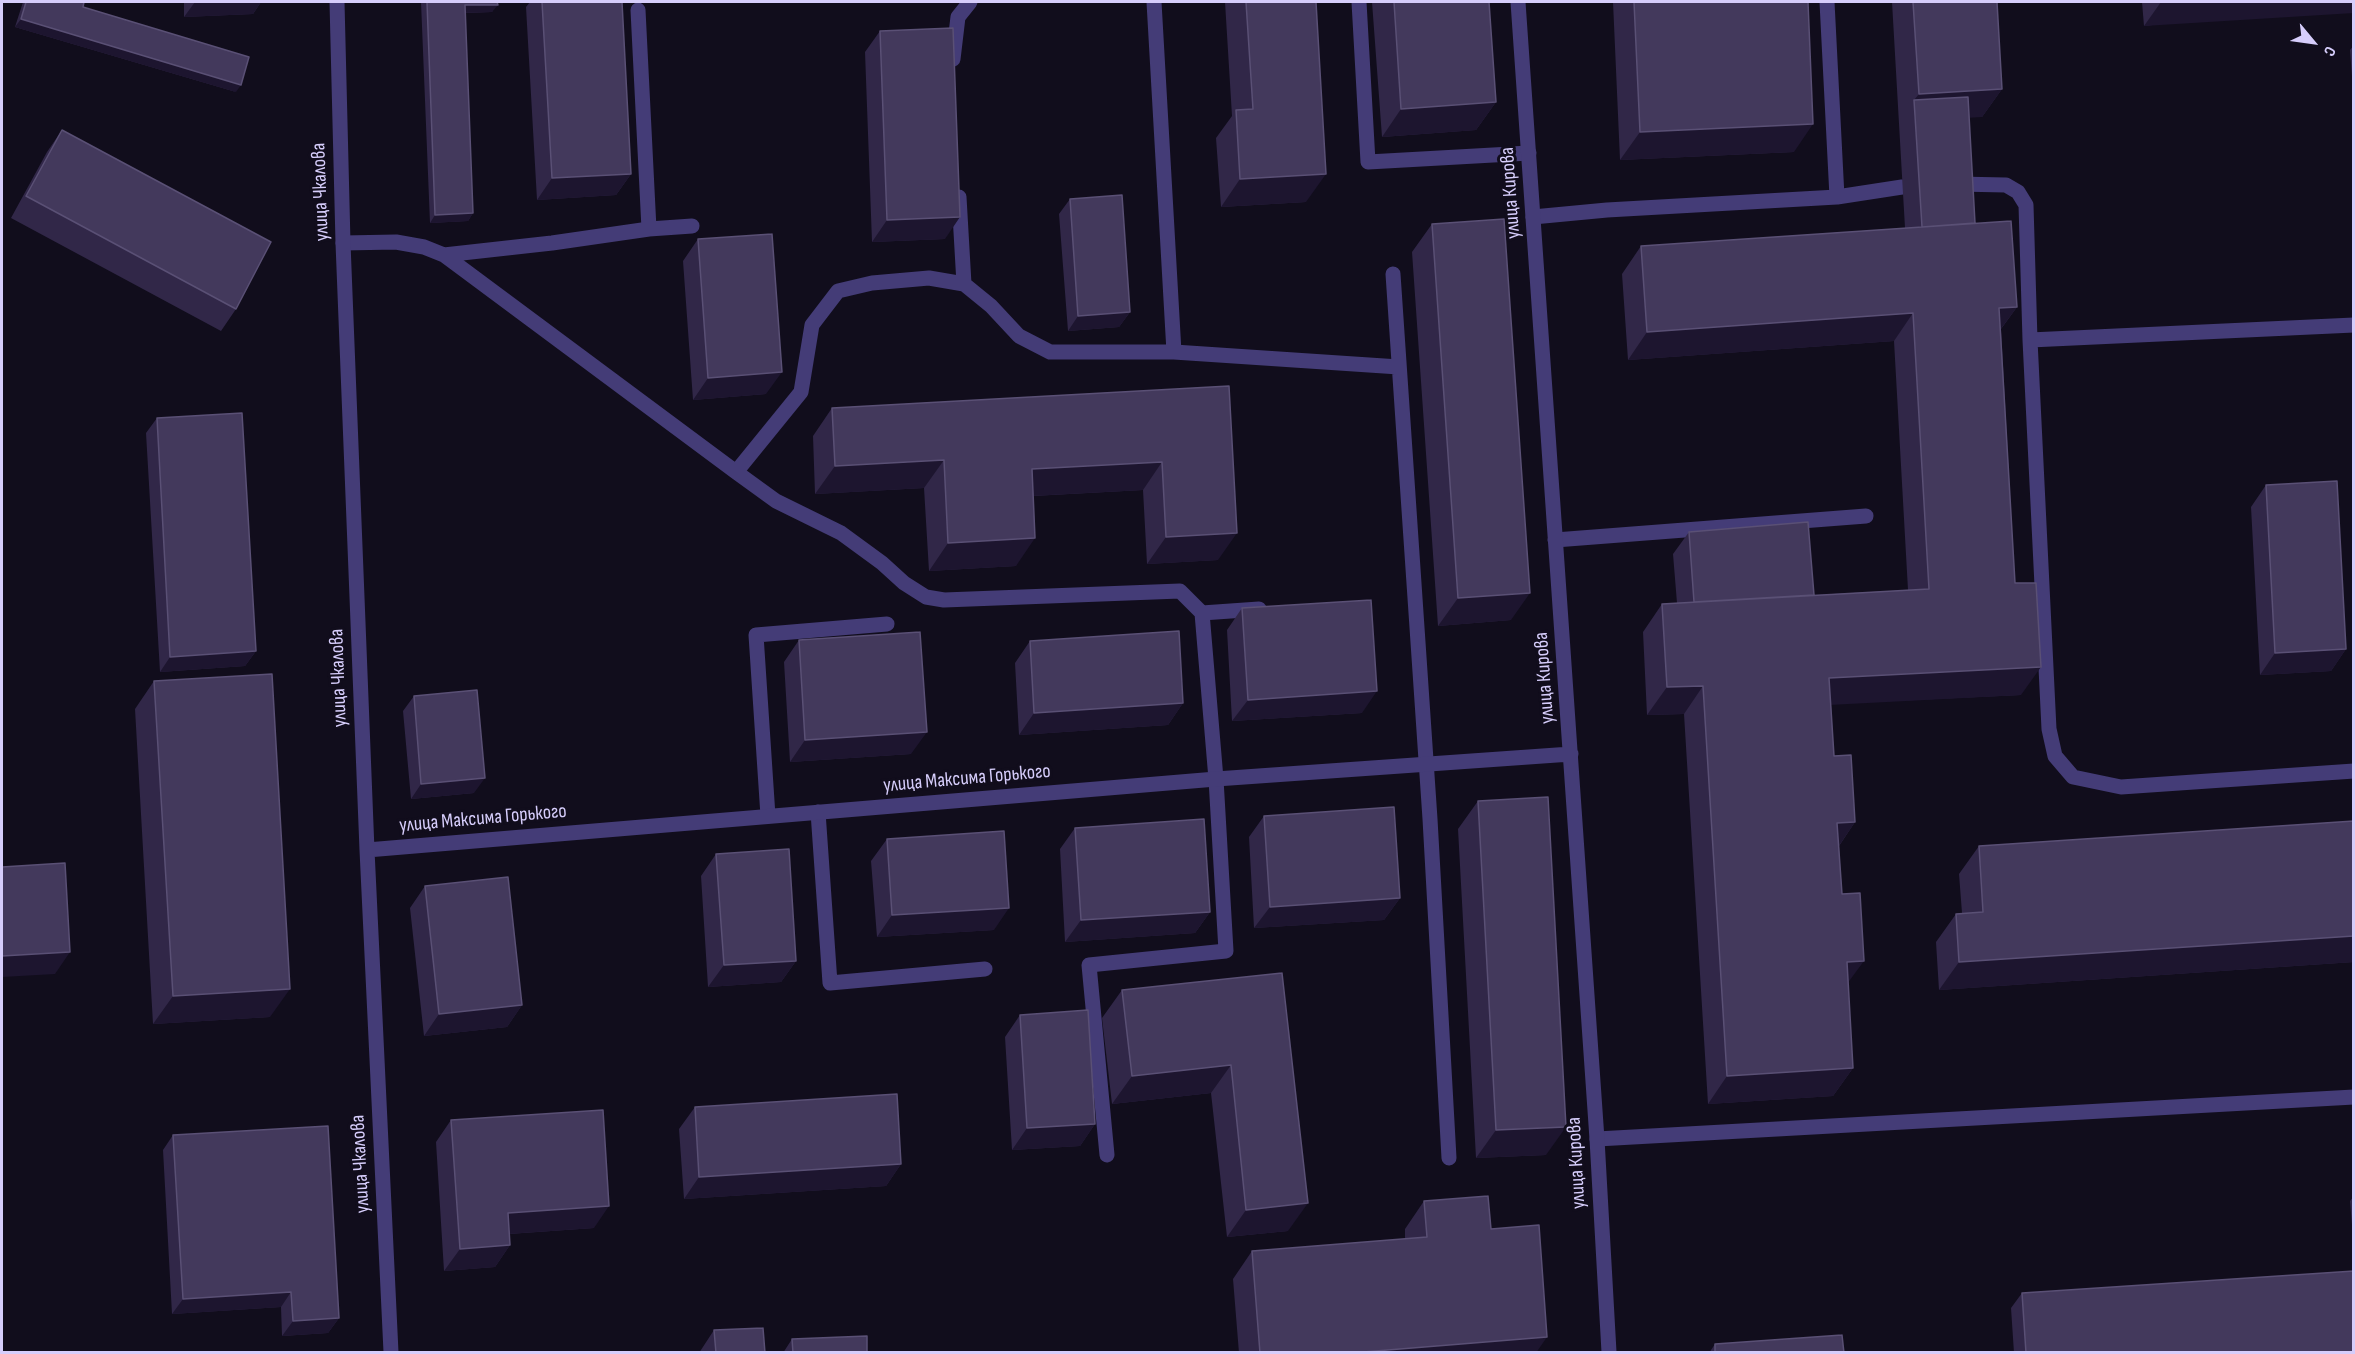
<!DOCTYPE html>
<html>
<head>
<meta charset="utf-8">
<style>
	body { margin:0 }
	#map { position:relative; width:2355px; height:1354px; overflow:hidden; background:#110d1c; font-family:"Sofia Sans Condensed",sans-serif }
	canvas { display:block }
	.frame { position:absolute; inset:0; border:3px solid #d6cdfb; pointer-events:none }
	.north { position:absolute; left:2283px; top:12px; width:60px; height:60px; -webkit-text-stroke:4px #110d1c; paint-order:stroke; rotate:119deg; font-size:16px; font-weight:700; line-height:24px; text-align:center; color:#d6cdfb }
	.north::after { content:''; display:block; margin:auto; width:21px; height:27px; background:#d6cdfb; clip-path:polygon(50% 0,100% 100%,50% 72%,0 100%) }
</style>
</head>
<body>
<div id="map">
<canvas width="2355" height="1354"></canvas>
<div class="frame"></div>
<div class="north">С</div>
</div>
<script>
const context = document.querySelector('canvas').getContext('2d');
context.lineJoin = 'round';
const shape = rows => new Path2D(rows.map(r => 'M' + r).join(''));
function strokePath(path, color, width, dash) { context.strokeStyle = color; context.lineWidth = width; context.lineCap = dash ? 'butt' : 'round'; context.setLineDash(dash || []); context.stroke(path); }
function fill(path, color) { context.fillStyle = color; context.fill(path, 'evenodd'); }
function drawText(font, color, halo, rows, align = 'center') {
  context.font = font + ' "Sofia Sans Condensed",sans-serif'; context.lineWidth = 6; context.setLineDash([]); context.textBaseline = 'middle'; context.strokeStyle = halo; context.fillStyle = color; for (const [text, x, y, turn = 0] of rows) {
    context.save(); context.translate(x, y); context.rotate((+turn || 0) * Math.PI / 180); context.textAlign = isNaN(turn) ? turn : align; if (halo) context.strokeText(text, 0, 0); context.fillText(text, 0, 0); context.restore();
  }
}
strokePath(shape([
	[1359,2,1368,162,1529,153],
	[1827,2,1837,197],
	[638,10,649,229],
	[953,59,958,17,970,2],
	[1957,184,2006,185,2018,192,2026,205,2030,340,2049,729,2055,756,2073,777,2121,787,2354,771],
	[959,197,964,284],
	[1533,217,1607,210,1837,197,1902,187],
	[343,243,396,242,424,247,444,255,736,472,776,501,841,533,882,563,904,583,926,597,944,600,1180,591,1202,613,1216,779,1226,951,1089,965,1107,1155],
	[444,255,552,243,649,229,692,226],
	[1393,274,1430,819,1449,1158],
	[2030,340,2354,325],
	[1174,352,1399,367],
	[736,472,801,392,812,325,838,291,872,283,929,278,964,284,991,306,1019,336,1050,352,1174,352,1154,2],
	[1555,540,1866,516],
	[1202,613,1259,609],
	[818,812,830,983,985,969],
	[768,816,756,635,887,624],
	[1597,1139,2354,1097]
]), '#443c77', 15);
strokePath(shape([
	[337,2,343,243,367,850,391,1352],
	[1518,2,1597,1139,1609,1352],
	[367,850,1216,779,1571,754]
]), '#443c77', 15);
fill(shape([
	[23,2,84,2,83,7,236,92,15,27],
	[184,2,261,2,253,14,184,17],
	[421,2,497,2,492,12,465,13,473,213,468,221,430,223],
	[530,2,622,2,631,174,616,195,537,200,526,7],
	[1225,2,1316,2,1306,202,1221,207,1216,138,1232,116],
	[1372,2,1489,2,1496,102,1476,130,1382,137],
	[1613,2,1808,2,1794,152,1620,160],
	[1892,2,1997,2,2002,89,1982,117,1969,117,1975,223,2017,307,2001,329,2021,695,1831,704,1834,756,1855,822,1839,846,1853,1068,1833,1096,1708,1104,1684,714,1647,715,1643,632,1662,604,1677,603,1673,554,1689,532,1814,595,1908,590,1894,341,1628,360,1622,274,1641,246,1905,228],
	[2142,2,2354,2,2144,26],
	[880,31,945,239,872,242,865,52],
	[2354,45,2354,103,2350,50],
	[62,130,236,309,221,331,11,218,47,152],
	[1070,199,1130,312,1119,327,1068,331,1059,214],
	[1432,224,1511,620,1438,626,1412,252],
	[698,239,766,394,693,400,683,261],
	[1229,386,1218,560,1147,564,1143,490,1033,496,1016,566,929,571,924,488,815,494,813,436,832,408],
	[157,418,256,651,245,666,160,672,146,433],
	[2266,485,2346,649,2331,671,2260,675,2251,507],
	[1242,608,1362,713,1232,721,1227,630],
	[799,640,911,754,790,762,784,662],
	[1030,641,1183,703,1168,725,1019,735,1015,663],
	[154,681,270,1017,153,1024,135,709],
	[414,696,474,793,411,799,403,711],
	[1478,801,1546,1155,1476,1158,1458,829],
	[1264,816,1400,898,1384,920,1254,928,1249,837],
	[2354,821,2354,962,1939,990,1936,942,1956,914,1962,913,1959,874,1979,846],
	[1075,828,1210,912,1195,933,1065,942,1060,849],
	[887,839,994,930,877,937,871,861],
	[716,854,796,961,781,982,708,987,701,876],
	[425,886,522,1005,507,1027,424,1036,410,908],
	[1282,973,1288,1231,1227,1237,1211,1093,1112,1104,1102,1018,1122,990],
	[1020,1015,1095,1124,1080,1146,1012,1150,1005,1037],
	[695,1107,901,1164,886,1186,684,1199,679,1129],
	[451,1120,594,1228,509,1234,510,1245,495,1267,444,1271,436,1142],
	[173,1135,339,1318,328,1333,282,1336,281,1307,172,1314,163,1150],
	[2354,1196,2354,1249,2350,1201],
	[1424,1201,1491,1229,1536,1353,1239,1353,1233,1279,1252,1251,1405,1239,1405,1229],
	[2022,1293,2354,1353,2014,1353,2011,1308],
	[714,1330,765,1353,699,1353],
	[792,1339,867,1353,783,1353],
	[1715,1344,1844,1353,1709,1353]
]), '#312748');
fill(shape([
	[195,2,261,2,253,14,184,17],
	[2161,2,2354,2,2354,13,2144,26],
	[465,5,498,5,492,12,460,13],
	[21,19,241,85,236,92,15,27],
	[2002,89,1982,117,1915,121,1914,100,1919,94],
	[1496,102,1476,130,1382,137,1401,109],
	[1813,124,1794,152,1620,160,1640,132],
	[631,174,616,195,537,200,552,178],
	[1326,174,1306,202,1221,207,1240,179],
	[473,213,468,221,430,223,435,215],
	[960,217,945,239,872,242,887,220],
	[2017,307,1997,334,1999,308],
	[1130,312,1119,327,1068,331,1078,316],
	[1913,313,1894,341,1628,360,1647,332],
	[782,372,766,394,693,400,708,378],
	[944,460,924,488,815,494,835,466],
	[1162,462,1143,490,1012,497,1032,469],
	[1237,533,1218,560,1147,564,1166,537],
	[1035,538,1016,566,929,571,948,543],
	[1530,593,1511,620,1438,626,1458,598],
	[2346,649,2331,671,2260,675,2275,653],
	[256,651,245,666,160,672,170,657],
	[2041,667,2021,695,1810,706,1829,678],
	[1703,686,1684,714,1647,715,1667,687],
	[1377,691,1362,713,1232,721,1248,700],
	[1183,703,1168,725,1019,735,1034,713],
	[927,732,911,754,790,762,805,740],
	[485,778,474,793,411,799,421,784],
	[1855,822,1836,850,1837,823],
	[1400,898,1384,920,1254,928,1270,907],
	[1009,908,994,930,877,937,892,915],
	[1210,912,1195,933,1065,942,1081,920],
	[2354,936,2354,962,1939,990,1959,962],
	[70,952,55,974,2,977,2,956],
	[796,961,781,982,708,987,724,965],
	[1864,961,1844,988,1847,962],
	[290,989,270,1017,153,1024,173,996],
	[522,1005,507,1027,424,1036,439,1014],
	[1231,1065,1211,1093,1112,1104,1132,1076],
	[1853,1068,1833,1096,1708,1104,1727,1076],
	[1095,1124,1080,1146,1012,1150,1027,1128],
	[1566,1127,1546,1155,1476,1158,1496,1130],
	[901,1164,886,1186,684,1199,699,1177],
	[1308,1203,1288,1231,1227,1237,1246,1210],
	[609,1206,594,1228,493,1235,508,1213],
	[510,1245,495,1267,444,1271,460,1249],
	[291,1292,281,1307,172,1314,183,1299],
	[339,1318,328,1333,282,1336,293,1321],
	[1547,1337,1536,1353,1351,1353]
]), '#1d152f');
const building = shape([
	[26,2,84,2,83,7,249,57,241,85,21,19,26,2],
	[427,2,497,2,498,5,465,5,473,213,435,215,427,2],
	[542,2,622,2,631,174,552,178,542,2],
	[1246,2,1316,2,1326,174,1240,179,1236,110,1253,109,1246,2],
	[1394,2,1489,2,1496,102,1401,109,1394,2],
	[1634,2,1808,2,1813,124,1640,132,1634,2],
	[1913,2,1997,2,2002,89,1919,94,1913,2],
	[953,28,960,217,887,220,880,31,953,28],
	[1968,97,1975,223,1922,227,1914,100,1968,97],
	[62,130,271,242,236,309,26,196,62,130],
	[1122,195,1130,312,1078,316,1070,199,1122,195],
	[1504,219,1530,593,1458,598,1432,224,1504,219],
	[2011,221,2017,307,1999,308,2015,583,2036,583,2041,667,1829,678,1834,756,1851,755,1855,822,1837,823,1842,894,1860,893,1864,961,1847,962,1853,1068,1727,1076,1703,686,1667,687,1662,604,1929,589,1913,313,1647,332,1641,246,2011,221],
	[772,234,782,372,708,378,698,239,772,234],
	[1229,386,1237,533,1166,537,1162,462,1032,469,1035,538,948,543,944,460,835,466,832,408,1229,386],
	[242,413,256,651,170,657,157,418,242,413],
	[2337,481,2346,649,2275,653,2266,485,2337,481],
	[1808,522,1814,595,1694,602,1689,532,1808,522],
	[1371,600,1377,691,1248,700,1242,608,1371,600],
	[1179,631,1183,703,1034,713,1030,641,1179,631],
	[920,632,927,732,805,740,799,640,920,632],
	[272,674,290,989,173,996,154,681,272,674],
	[477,690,485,778,421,784,414,696,477,690],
	[1548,797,1566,1127,1496,1130,1478,801,1548,797],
	[1394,807,1400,898,1270,907,1264,816,1394,807],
	[1204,819,1210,912,1081,920,1075,828,1204,819],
	[2354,821,2354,936,1959,962,1956,914,1983,912,1979,846,2354,821],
	[1004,831,1009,908,892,915,887,839,1004,831],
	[789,849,796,961,724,965,716,854,789,849],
	[65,863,70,952,2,956,2,867,65,863],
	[508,877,522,1005,439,1014,425,886,508,877],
	[1282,973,1308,1203,1246,1210,1231,1065,1132,1076,1122,990,1282,973],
	[1088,1010,1095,1124,1027,1128,1020,1015,1088,1010],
	[897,1094,901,1164,699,1177,695,1107,897,1094],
	[603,1110,609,1206,508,1213,510,1245,460,1249,451,1120,603,1110],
	[328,1126,339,1318,293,1321,291,1292,183,1299,173,1135,328,1126],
	[1488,1196,1491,1229,1539,1225,1547,1337,1351,1353,1260,1353,1252,1251,1427,1237,1424,1201,1488,1196],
	[2354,1271,2354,1353,2026,1353,2022,1293,2354,1271],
	[763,1328,765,1353,716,1353,714,1330,763,1328],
	[1842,1335,1844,1353,1715,1353,1715,1344,1842,1335],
	[867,1336,867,1353,793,1353,792,1339,867,1336]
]);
fill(building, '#43395c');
strokePath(building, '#5a5075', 1.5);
drawText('20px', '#d6cdfb', '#110d1c', [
	["улица Чкалова",321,192,-92],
	["улица Кирова",1511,193,-94],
	["улица Чкалова",339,678,-92],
	["улица Кирова",1545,678,-94],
	["улица Максима Горького",967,779,-5],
	["улица Максима Горького",483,819,-5],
	["улица Кирова",1577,1163,-93],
	["улица Чкалова",361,1164,-93]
]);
</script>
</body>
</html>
